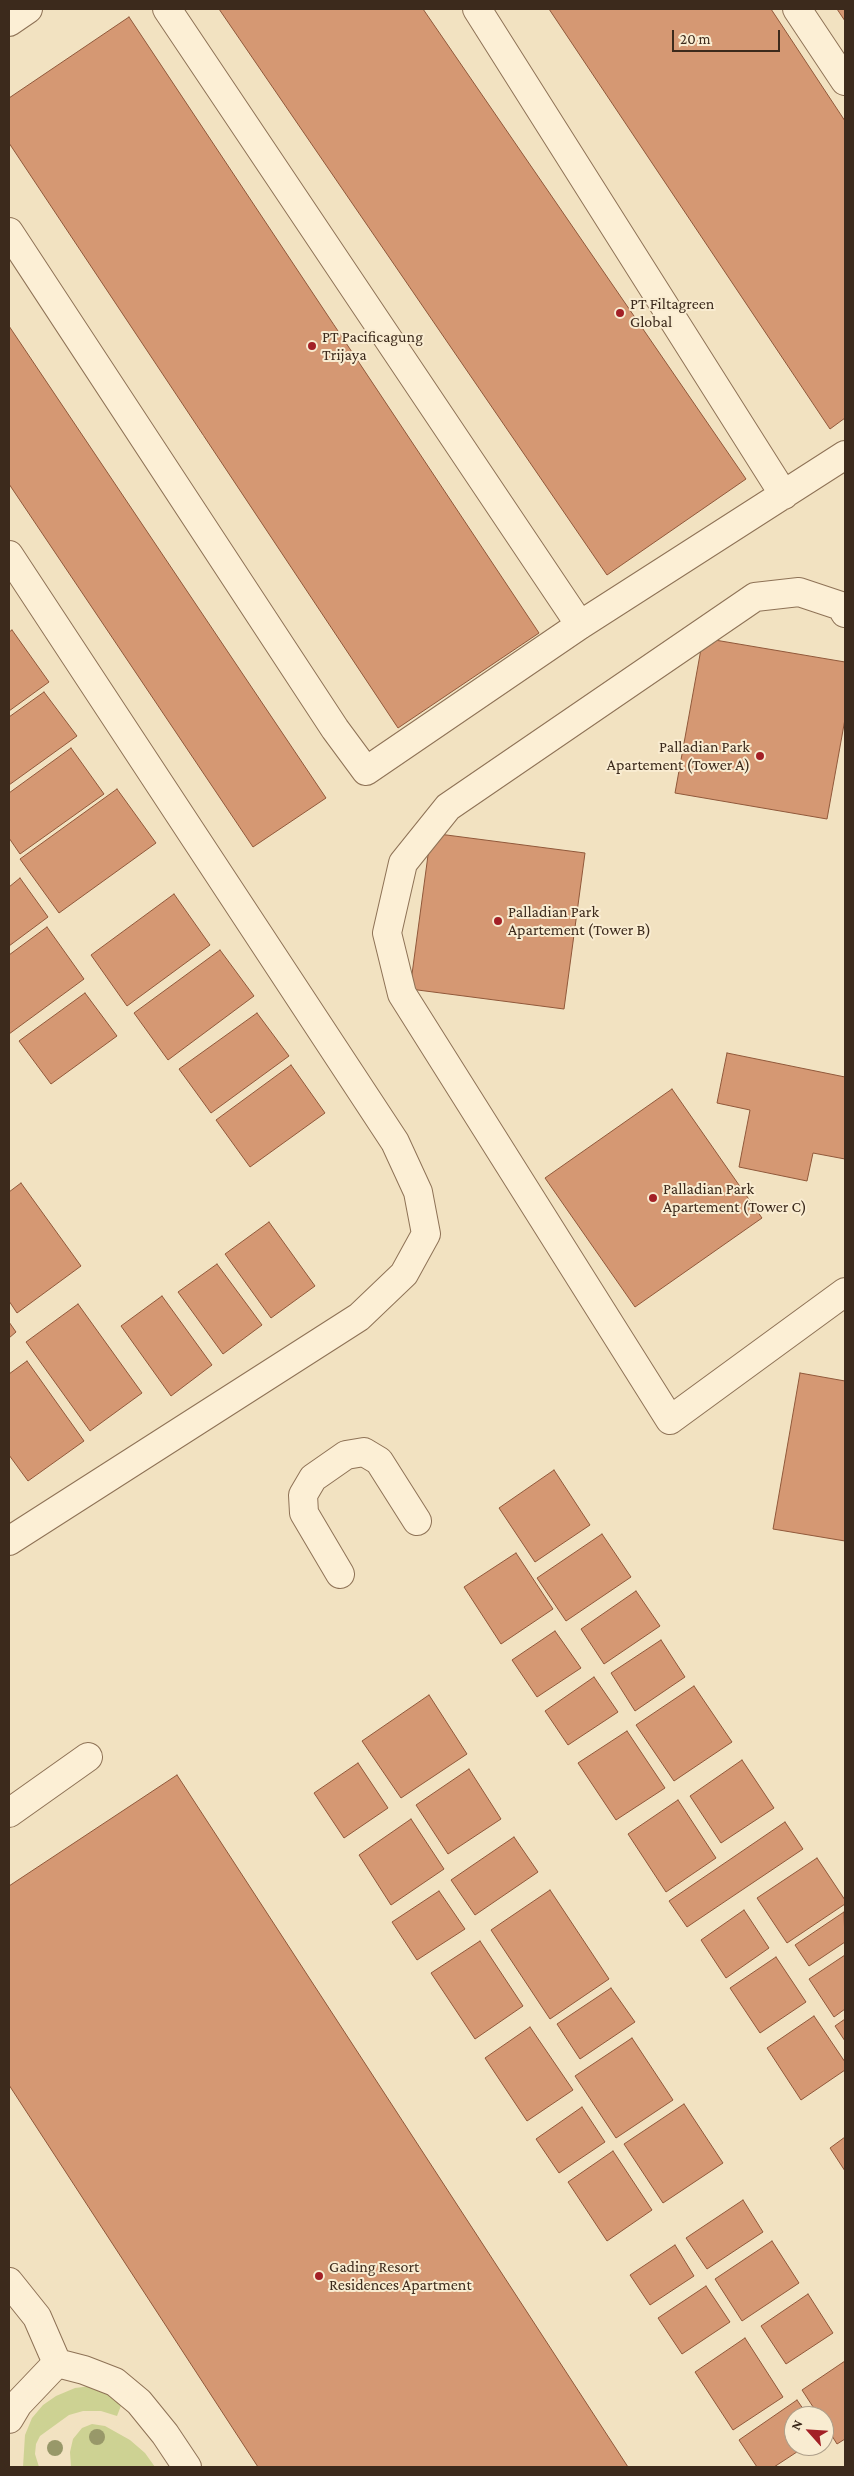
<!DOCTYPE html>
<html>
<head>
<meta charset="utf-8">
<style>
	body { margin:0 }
	#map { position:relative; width:854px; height:2476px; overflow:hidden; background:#f2e2c1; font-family:"Crimson Pro",serif }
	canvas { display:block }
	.frame { position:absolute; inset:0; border:10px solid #3c2a1c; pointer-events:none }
	.north { position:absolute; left:784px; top:2406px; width:50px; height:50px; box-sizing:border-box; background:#f9ecd1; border:1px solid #ad9e89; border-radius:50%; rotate:296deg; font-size:14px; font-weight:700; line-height:20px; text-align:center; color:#3c2a1c }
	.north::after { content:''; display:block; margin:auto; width:18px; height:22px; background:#a32026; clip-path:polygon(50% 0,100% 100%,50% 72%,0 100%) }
	.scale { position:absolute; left:672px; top:30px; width:108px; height:22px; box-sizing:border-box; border:2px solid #3c2a1c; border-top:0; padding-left:6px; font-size:15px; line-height:18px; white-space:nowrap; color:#3c2a1c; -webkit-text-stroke:4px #f9ecd1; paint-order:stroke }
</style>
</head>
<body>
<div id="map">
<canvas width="854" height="2476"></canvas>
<div class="frame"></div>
<div class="north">N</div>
<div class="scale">20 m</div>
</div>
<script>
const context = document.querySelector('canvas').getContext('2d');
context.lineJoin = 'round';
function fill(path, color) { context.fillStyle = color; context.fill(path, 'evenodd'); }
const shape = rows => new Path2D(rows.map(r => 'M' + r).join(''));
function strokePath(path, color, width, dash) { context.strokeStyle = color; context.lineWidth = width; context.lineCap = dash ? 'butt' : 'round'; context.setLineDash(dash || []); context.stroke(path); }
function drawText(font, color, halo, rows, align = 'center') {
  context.font = font + ' "Crimson Pro",serif'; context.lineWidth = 4; context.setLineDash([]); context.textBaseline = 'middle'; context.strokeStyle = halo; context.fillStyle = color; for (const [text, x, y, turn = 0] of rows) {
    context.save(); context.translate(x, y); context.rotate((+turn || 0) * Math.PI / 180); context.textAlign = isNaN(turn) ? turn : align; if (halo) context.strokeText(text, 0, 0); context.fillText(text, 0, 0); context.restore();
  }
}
fill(shape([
	[91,2386,124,2398,117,2416,101,2411,83,2411,69,2415,40,2436,36,2444,35,2454,39,2467,23,2467,25,2435,32,2418,43,2405,56,2396,75,2388],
	[92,2424,105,2426,130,2440,145,2453,155,2467,71,2467,70,2452,73,2439,82,2428]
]), '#cdd293');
const building = shape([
	[219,9,423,9,746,479,607,575,219,9],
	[549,9,771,9,845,121,845,418,830,429,549,9],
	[837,9,845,9,845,21,837,9],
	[129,17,539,633,398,728,9,143,9,98,129,17],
	[9,326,326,798,253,847,9,484,9,326],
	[12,630,49,682,9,711,9,632,12,630],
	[703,638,845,662,845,719,827,819,675,793,703,638],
	[44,692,77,736,9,785,9,717,44,692],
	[71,748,104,794,20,854,9,838,9,793,71,748],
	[117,789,156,843,59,913,20,859,117,789],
	[431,833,585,853,564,1009,410,989,431,833],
	[20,878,48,917,9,946,9,887,20,878],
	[174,894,210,945,127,1006,91,955,174,894],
	[47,927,84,979,9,1034,9,955,47,927],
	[220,950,254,996,168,1060,134,1013,220,950],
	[85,993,117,1036,51,1084,19,1041,85,993],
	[257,1013,289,1056,211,1113,179,1069,257,1013],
	[727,1053,845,1077,845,1159,813,1153,807,1181,739,1167,750,1110,717,1103,727,1053],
	[291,1065,325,1113,250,1167,216,1120,291,1065],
	[672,1089,762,1218,635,1307,545,1178,672,1089],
	[21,1183,81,1266,17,1313,9,1301,9,1192,21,1183],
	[269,1222,315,1286,271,1318,225,1254,269,1222],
	[217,1264,262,1325,223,1354,178,1292,217,1264],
	[162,1296,212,1365,171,1396,121,1326,162,1296],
	[78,1304,142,1393,90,1431,26,1342,78,1304],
	[9,1322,16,1332,9,1338,9,1322],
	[27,1361,84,1441,28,1481,9,1455,9,1374,27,1361],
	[800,1373,845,1381,845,1541,773,1529,800,1373],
	[554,1470,590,1525,535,1562,499,1508,554,1470],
	[602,1534,631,1577,566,1621,537,1578,602,1534],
	[516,1553,553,1609,501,1644,464,1587,516,1553],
	[636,1591,660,1626,604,1664,581,1629,636,1591],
	[555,1631,581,1668,537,1697,512,1660,555,1631],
	[661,1640,685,1677,635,1711,611,1673,661,1640],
	[594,1677,618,1712,568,1745,545,1711,594,1677],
	[694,1686,732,1742,674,1781,636,1725,694,1686],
	[429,1695,467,1754,401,1798,362,1741,429,1695],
	[627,1731,665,1788,616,1820,578,1763,627,1731],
	[742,1760,774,1808,721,1843,690,1796,742,1760],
	[358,1763,388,1808,344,1838,314,1793,358,1763],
	[469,1769,501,1819,448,1854,416,1805,469,1769],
	[177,1775,628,2467,258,2467,9,2085,9,1886,177,1775],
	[678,1800,716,1858,666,1892,628,1834,678,1800],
	[411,1819,444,1869,391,1905,359,1855,411,1819],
	[785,1822,803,1849,687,1927,669,1901,785,1822],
	[514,1837,538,1872,475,1915,451,1880,514,1837],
	[817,1858,845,1900,845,1904,787,1943,757,1898,817,1858],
	[550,1890,609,1979,550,2019,491,1930,550,1890],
	[439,1891,465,1929,417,1960,392,1922,439,1891],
	[744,1910,769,1948,726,1978,701,1940,744,1910],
	[844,1912,845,1942,809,1966,795,1945,844,1912],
	[480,1941,523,2006,475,2039,431,1973,480,1941],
	[845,1955,845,2009,834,2017,809,1979,845,1955],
	[776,1957,806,2002,760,2033,730,1988,776,1957],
	[611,1988,635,2022,580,2059,557,2024,611,1988],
	[814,2016,845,2062,845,2070,801,2100,767,2048,814,2016],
	[845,2019,845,2041,835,2026,845,2019],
	[530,2027,573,2090,527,2121,485,2058,530,2027],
	[632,2038,673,2100,616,2138,575,2076,632,2038],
	[684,2104,723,2163,663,2203,624,2144,684,2104],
	[582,2107,605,2142,559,2173,536,2139,582,2107],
	[845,2137,845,2171,830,2148,845,2137],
	[613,2151,652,2210,607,2241,568,2182,613,2151],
	[743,2200,763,2232,707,2269,686,2238,743,2200],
	[772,2241,799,2283,742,2321,715,2279,772,2241],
	[675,2245,694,2276,650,2305,630,2275,675,2245],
	[706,2286,730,2322,682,2354,658,2318,706,2286],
	[808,2294,833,2333,786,2364,761,2326,808,2294],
	[745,2338,783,2397,733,2430,695,2372,745,2338],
	[845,2361,845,2439,837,2444,824,2423,824,2416,819,2416,802,2390,845,2361],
	[797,2400,808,2416,794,2416,794,2446,806,2446,774,2467,757,2467,739,2440,797,2400]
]);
fill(building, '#d59873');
strokePath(building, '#90583a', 1);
const minor = shape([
	[167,9,580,625],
	[477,9,784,495],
	[797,9,845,81],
	[9,22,28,9],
	[9,232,335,729,366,771,580,625,845,455],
	[9,555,395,1142,418,1192,426,1234,404,1274,359,1317,9,1541],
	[845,613,841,606,799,592,755,597,448,807,403,863,387,933,402,994,670,1420,845,1292],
	[340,1574,304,1513,303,1495,313,1478,346,1455,364,1452,379,1461,417,1521],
	[9,1813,88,1757],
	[9,2282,37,2317,57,2363],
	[57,2363,84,2370,115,2382,139,2402,165,2434,187,2467],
	[9,2419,18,2404,57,2363]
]);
strokePath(minor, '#8e7256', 30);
strokePath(minor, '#fcefd5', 28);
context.fillStyle = '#989869';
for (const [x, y] of [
	[97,2437],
	[55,2448]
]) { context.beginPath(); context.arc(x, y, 8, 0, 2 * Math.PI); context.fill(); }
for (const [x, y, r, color] of [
	[620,313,5,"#a32026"],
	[312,346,5,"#a32026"],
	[760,756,5,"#a32026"],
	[498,921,5,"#a32026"],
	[653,1198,5,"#a32026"],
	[319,2276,5,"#a32026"]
]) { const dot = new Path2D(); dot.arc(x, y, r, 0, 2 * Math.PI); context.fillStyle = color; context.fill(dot); strokePath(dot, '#f9ecd1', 2); }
drawText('16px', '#3c2a1c', '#f9ecd1', [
	["PT Filtagreen",630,304],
	["Global",630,322],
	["PT Pacificagung",322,337],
	["Trijaya",322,355],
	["Palladian Park",750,747,"right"],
	["Apartement (Tower A)",750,765,"right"],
	["Palladian Park",508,912],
	["Apartement (Tower B)",508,930],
	["Palladian Park",663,1189],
	["Apartement (Tower C)",663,1207],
	["Gading Resort",329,2267],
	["Residences Apartment",329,2285]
], 'left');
</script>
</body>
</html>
